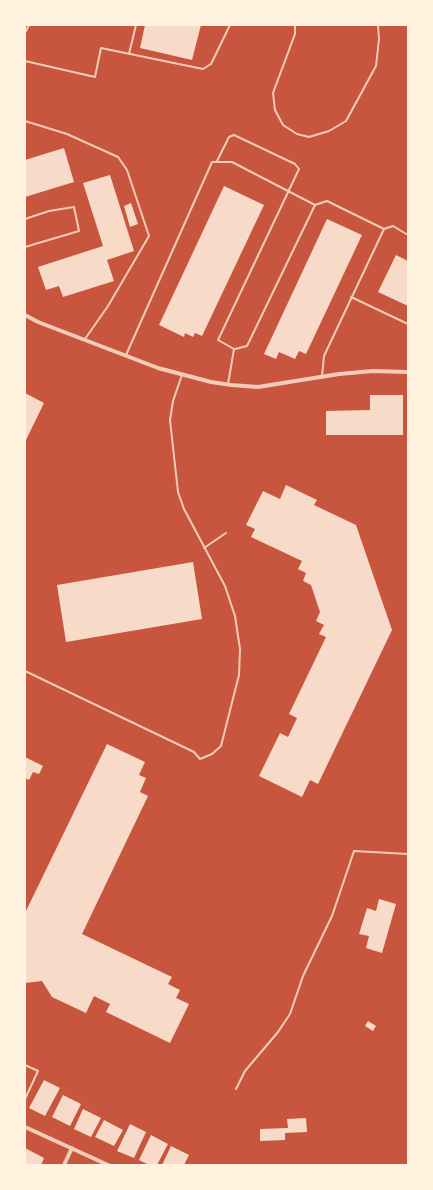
<!DOCTYPE html>
<html>
<head>
<meta charset="utf-8">
<style>
	body { margin:0 }
	#map { position:relative; width:433px; height:1190px; overflow:hidden; background:#c8553d; font-family:"Public Sans",sans-serif }
	canvas { display:block }
	.frame { position:absolute; inset:0; border:26px solid #fff3e0; pointer-events:none }
</style>
</head>
<body>
<div id="map">
<canvas width="433" height="1190"></canvas>
<div class="frame"></div>
</div>
<script>
const context = document.querySelector('canvas').getContext('2d');
context.lineJoin = 'round';
function fill(path, color) { context.fillStyle = color; context.fill(path, 'evenodd'); }
const shape = rows => new Path2D(rows.map(r => 'M' + r).join(''));
function strokePath(path, color, width, dash) { context.strokeStyle = color; context.lineWidth = width; context.lineCap = dash ? 'butt' : 'round'; context.setLineDash(dash || []); context.stroke(path); }
fill(shape([
	[145,25,201,25,192,60,140,48],
	[64,148,74,182,25,197,25,160],
	[110,175,134,251,107,260,114,281,63,297,59,286,46,290,38,267,103,246,83,183],
	[224,186,264,205,202,336,195,333,193,337,185,333,184,337,159,325],
	[131,203,138,224,130,227,124,206],
	[327,219,362,235,306,354,299,351,295,359,279,352,276,359,264,354],
	[396,255,408,261,408,306,378,292],
	[25,393,44,403,25,442],
	[370,395,403,395,403,435,326,435,326,411,370,410],
	[286,485,317,500,314,505,356,525,392,630,318,784,310,780,302,797,259,776,280,733,288,737,297,718,289,714,326,637,319,634,324,625,316,621,320,612,311,585,303,581,306,573,298,569,302,561,251,537,255,529,246,525,263,491,280,499],
	[193,562,202,619,66,642,57,585],
	[107,744,145,762,139,775,146,778,140,792,148,796,82,934,172,977,168,984,180,990,176,998,189,1004,170,1043,106,1012,110,1004,94,996,86,1013,52,997,42,981,25,983,25,913],
	[25,757,43,766,39,774,33,772,29,780,25,778],
	[379,899,396,904,382,953,366,948,369,936,359,934,367,908,376,911],
	[368,1021,376,1026,373,1031,365,1026],
	[44,1080,60,1088,45,1116,29,1108],
	[63,1095,81,1104,70,1126,52,1117],
	[83,1109,101,1118,91,1137,74,1129],
	[306,1118,307,1132,285,1133,285,1140,260,1141,260,1129,288,1128,287,1119],
	[104,1120,123,1130,114,1146,95,1137],
	[130,1124,146,1132,134,1158,117,1151],
	[151,1135,168,1144,157,1165,149,1165,139,1160],
	[171,1146,189,1155,184,1165,162,1165],
	[25,1148,44,1158,41,1165,25,1165]
]), '#f7dbc8');
strokePath(shape([
	[295,25,295,34,273,93,275,110,283,125,297,134,309,137,329,131,346,121,376,66,379,39,378,25],
	[25,33,29,25],
	[129,54,136,25],
	[25,61,95,77,101,48,203,69,211,64,230,25],
	[25,121,67,134,118,157,127,170,149,236,108,306,85,339],
	[217,161,229,137,234,135,295,164,299,169,218,340,234,349,228,384],
	[25,219,49,211,74,207,79,231,25,247],
	[351,297,408,324],
	[235,349,247,346,315,205],
	[126,355,212,162,232,162,315,205,327,201,384,229,393,226,408,235],
	[322,376,324,356,384,229],
	[204,548,226,533],
	[25,671,194,752,200,759,212,754,221,746,239,675,240,649,235,616,225,586,184,509,178,492,170,420,173,401,182,375],
	[25,1065,38,1071,25,1099],
	[236,1089,245,1071,278,1032,290,1014,303,976,332,916,354,851,408,854]
]), '#f1ccb7', 2);
strokePath(shape([
	[25,315,38,322,158,368,211,382,231,385,258,387,339,374,373,371,408,372],
	[25,1127,108,1165],
	[64,1165,72,1148]
]), '#f1ccb7', 4);
</script>
</body>
</html>
